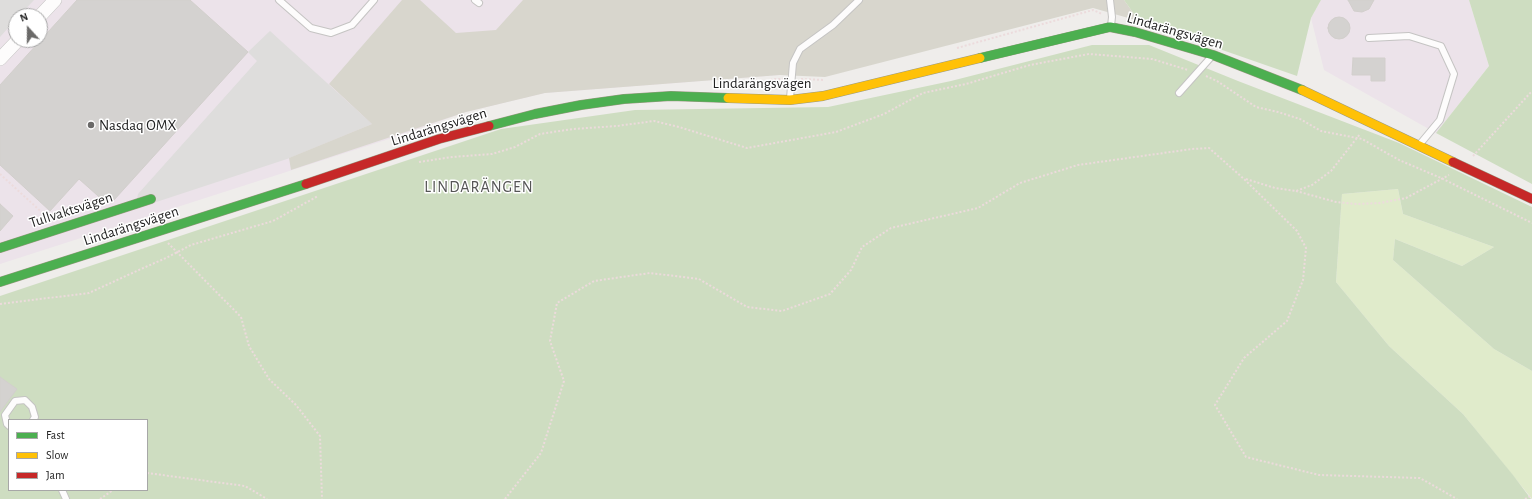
<!DOCTYPE html>
<html>
<head>
<meta charset="utf-8">
<style>
	body { margin:0 }
	#map { position:relative; width:1532px; height:499px; overflow:hidden; background:#efedeb; font-family:"Alegreya Sans",sans-serif }
	canvas { display:block }
	.legend { position:absolute; left:8px; top:419px; width:140px; height:72px; box-sizing:border-box; background:#fff; border:1px solid #a7a7a7; margin:0; padding:5px 7px; list-style:none; font-size:12px; color:#222 }
	.legend li { display:flex; align-items:center; gap:8px; height:20px }
	.legend b { width:20px; border:1px solid #a7a7a7 }
	.north { position:absolute; left:8px; top:8px; width:40px; height:40px; box-sizing:border-box; background:#fff; border:1px solid #a7a7a7; border-radius:50%; rotate:339deg; font-size:11px; font-weight:700; line-height:16px; text-align:center; color:#222 }
	.north::after { content:''; display:block; margin:auto; width:14px; height:18px; background:#6a6968; clip-path:polygon(50% 0,100% 100%,50% 72%,0 100%) }
</style>
</head>
<body>
<div id="map">
<canvas width="1532" height="499"></canvas>
<ul class="legend">
<li><b style="height:5px;background:#4caf50"></b>Fast</li>
<li><b style="height:5px;background:#ffc107"></b>Slow</li>
<li><b style="height:5px;background:#c62828"></b>Jam</li>
</ul>
<div class="north">N</div>
</div>
<script>
const context = document.querySelector('canvas').getContext('2d');
context.lineJoin = 'round';
function fill(path, color) { context.fillStyle = color; context.fill(path, 'evenodd'); }
const shape = rows => new Path2D(rows.map(r => 'M' + r).join(''));
function strokePath(path, color, width, dash) { context.strokeStyle = color; context.lineWidth = width; context.lineCap = dash ? 'butt' : 'round'; context.setLineDash(dash || []); context.stroke(path); }
function drawText(font, color, halo, rows, align = 'center') {
  context.font = font + ' "Alegreya Sans",sans-serif'; context.lineWidth = 3; context.setLineDash([]); context.textBaseline = 'middle'; context.strokeStyle = halo; context.fillStyle = color; for (const [text, x, y, turn = 0] of rows) {
    context.save(); context.translate(x, y); context.rotate((+turn || 0) * Math.PI / 180); context.textAlign = isNaN(turn) ? turn : align; if (halo) context.strokeText(text, 0, 0); context.fillText(text, 0, 0); context.restore();
  }
}
fill(shape([
	[0,0,823,0,780,75,545,93,466,112,392,138,0,264],
	[16,16,40,16,40,40,16,40],
	[1321,0,1469,0,1489,66,1436,133,1324,70,1311,18]
]), '#ece3ea');
fill(shape([
	[0,0,34,0,19,16,16,16,16,19,0,37],
	[270,31,372,124,287,159,135,209,138,194,257,61,248,52]
]), '#dedddc');
fill(shape([
	[402,0,420,0,456,33,496,30,523,0,1124,0,1139,21,1093,8,825,77,780,75,545,93,466,112,291,170,289,158,372,124,329,84]
]), '#d8d6cd');
fill(shape([
	[1398,189,1403,214,1494,247,1462,266,1395,239,1393,260,1494,349,1532,371,1532,499,1463,414,1389,346,1336,282,1342,194]
]), '#e0ebcb');
fill(shape([
	[1124,0,1321,0,1311,18,1297,76,1139,21],
	[1469,0,1532,0,1532,184,1436,133,1489,66],
	[1092,45,1149,45,1238,81,1399,143,1532,207,1532,371,1494,349,1393,260,1395,239,1462,266,1494,247,1403,214,1398,189,1342,194,1336,282,1389,346,1463,414,1513,475,1531,499,0,499,0,296,501,129,635,110,828,107,951,81],
	[9,420,147,420,147,490,9,490]
]), '#ceddc1');
const building = shape([
	[77,0,190,0,248,52,114,200,106,203,79,179,50,211,0,165,0,85,77,0],
	[1348,0,1374,0,1369,9,1362,12,1354,11,1348,0],
	'1328 28a11 11 0 1 1 22 0a11 11 0 1 1-22 0Z',
	[1353,58,1385,58,1385,81,1371,81,1371,75,1352,75,1353,58],
	[0,204,13,216,0,231,0,204],
	[0,377,17,389,0,412,0,377]
]);
fill(building, '#d4d2d0');
strokePath(building, '#d2cfcc', 1);
const lane = shape([
	[279,0,311,28,331,33,352,25,374,0],
	[475,0,479,3],
	[1110,0,1112,17,1111,26],
	[1369,38,1409,36,1441,46,1454,74,1440,120,1420,144],
	[1179,93,1212,56],
	[790,98,793,63,800,49,833,25,859,0],
	[9,426,7,424,5,415,15,401,25,400,32,407,35,417,33,420],
	[62,490,66,499]
]);
const street = shape([
	[40,16,55,0],
	[0,59,18,40]
]);
const fast = shape([
	[980,58,1110,27,1135,32,1213,55,1302,90],
	[489,126,535,114,581,105,624,99,671,96,728,98],
	[0,248,151,199],
	[0,282,306,184]
]);
const slow = shape([
	[1302,90,1453,162],
	[728,98,790,100,823,96,980,58]
]);
const jam = shape([
	[1453,162,1532,199],
	[306,184,439,139,489,126]
]);
strokePath(lane, '#c5c4c3', 8);
strokePath(street, '#c5c4c3', 14);
strokePath(fast, '#9a9982', 10);
strokePath(slow, '#9a9982', 10);
strokePath(jam, '#9a9982', 10);
strokePath(shape([
	[957,48,1093,10,1102,14],
	[1206,76,1217,81,1256,107,1278,112,1300,119,1321,131,1362,139,1399,160,1441,178,1532,223],
	[801,79,824,80],
	[759,84,774,79,784,79],
	[1473,156,1532,91],
	[419,162,452,157,492,154,515,147,540,134,573,129,617,126,654,121,679,127,747,148,836,132,884,114,923,93,966,84,1030,65,1089,54,1152,59,1188,70],
	[0,174,48,218],
	[1246,179,1275,188,1296,191,1312,185,1331,171,1360,134],
	[1296,191,1336,202,1356,204,1380,203,1406,198,1449,175],
	[168,243,241,317,249,346,269,379,296,405,320,436,322,499],
	[0,304,89,293,141,269,166,258,191,245,273,221,318,196],
	[147,473,245,486,267,499],
	[100,499,113,490],
	[505,499,541,453,564,381,550,341,557,303,594,281,650,273,699,279,747,307,782,311,830,294,851,270,862,247,891,228,978,208,1020,183,1078,165,1192,149,1209,148,1244,179,1297,231,1306,248,1303,280,1287,321,1244,358,1215,405,1246,457,1319,475,1420,478,1457,499],
	[1525,499,1532,495]
]), '#ecdbdc', 2, [2, 2]);
strokePath(lane, '#fdfcfc', 6);
strokePath(street, '#fdfcfc', 13);
strokePath(fast, '#4caf50', 9);
strokePath(slow, '#ffc107', 9);
strokePath(jam, '#c62828', 9);
for (const [x, y, r, color] of [
	[91,125,4,"#6a6968"]
]) { const dot = new Path2D(); dot.arc(x, y, r, 0, 2 * Math.PI); context.fillStyle = color; context.fill(dot); strokePath(dot, '#fff', 1.5); }
drawText('15px', '#222', '#fff', [
	["Lindarängsvägen",1175,31,16],
	["Lindarängsvägen",762,83],
	["Lindarängsvägen",439,127,-17],
	["Tullvaktsvägen",71,210,-18],
	["Lindarängsvägen",131,226,-18]
]);
drawText('15px', '#222', '#fff', [
	["Nasdaq OMX",99,125]
], 'left');
context.letterSpacing = '1px';
drawText('16px', '#555', '#fff', [
	["LINDARÄNGEN",479,187]
]);
context.letterSpacing = '0px';
</script>
</body>
</html>
